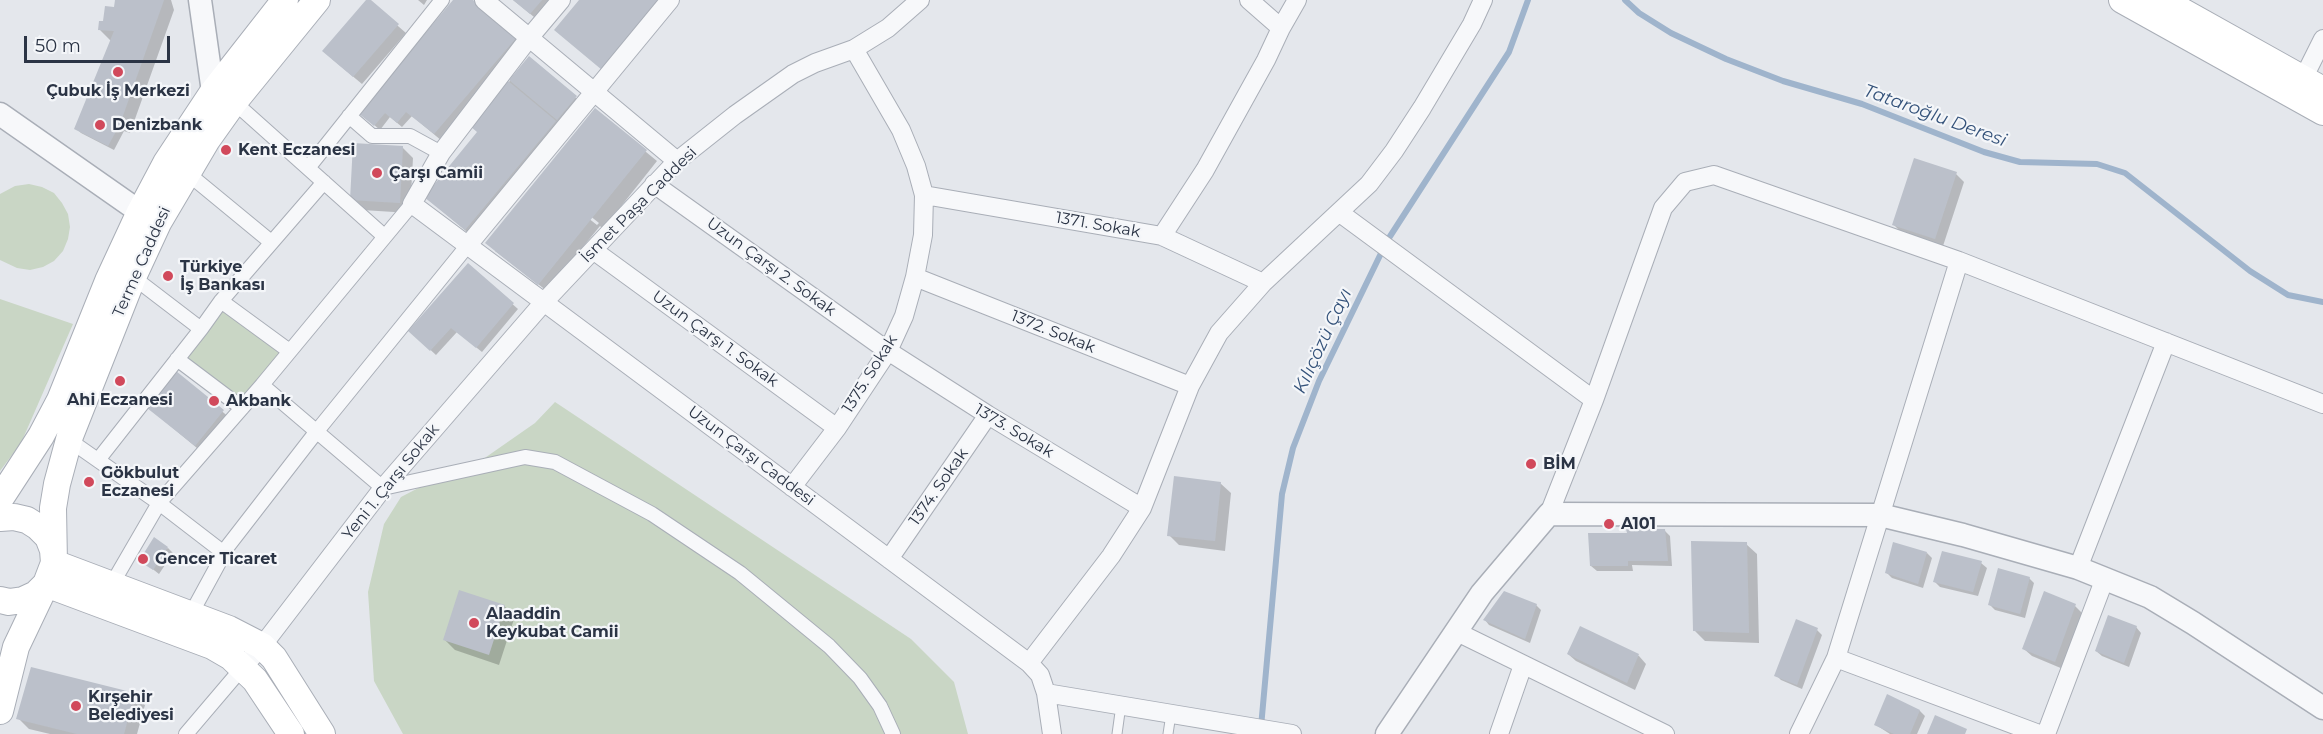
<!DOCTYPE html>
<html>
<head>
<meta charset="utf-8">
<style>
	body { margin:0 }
	#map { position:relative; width:2323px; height:734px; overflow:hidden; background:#e4e7ec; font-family:Montserrat,sans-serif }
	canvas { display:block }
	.scale { position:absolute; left:24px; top:36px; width:146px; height:27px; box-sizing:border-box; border:3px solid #2b3445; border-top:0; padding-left:8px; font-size:18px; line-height:21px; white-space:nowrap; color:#2b3445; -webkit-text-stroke:4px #f4f6f9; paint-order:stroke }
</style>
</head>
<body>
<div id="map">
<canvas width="2323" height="734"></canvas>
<div class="scale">50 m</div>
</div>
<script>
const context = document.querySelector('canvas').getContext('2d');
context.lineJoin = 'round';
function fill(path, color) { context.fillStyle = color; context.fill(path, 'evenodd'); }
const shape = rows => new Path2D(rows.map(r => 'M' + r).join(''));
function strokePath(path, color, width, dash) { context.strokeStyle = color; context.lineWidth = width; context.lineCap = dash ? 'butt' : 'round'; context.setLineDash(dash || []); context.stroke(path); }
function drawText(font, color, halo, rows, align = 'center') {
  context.font = font + ' Montserrat,sans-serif'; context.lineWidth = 4.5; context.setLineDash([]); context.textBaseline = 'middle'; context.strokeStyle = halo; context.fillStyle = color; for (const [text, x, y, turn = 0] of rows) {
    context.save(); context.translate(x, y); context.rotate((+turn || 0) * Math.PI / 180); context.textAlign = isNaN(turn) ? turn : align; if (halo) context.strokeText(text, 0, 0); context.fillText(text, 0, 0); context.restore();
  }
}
fill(shape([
	[29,184,42,187,54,193,62,203,68,214,70,227,68,239,63,251,54,261,43,267,30,270,17,268,0,260,0,194,15,186],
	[0,299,73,324,21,443,0,471],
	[221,301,288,350,242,408,177,359],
	[555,402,911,639,954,682,968,734,403,734,374,681,368,592,384,524,401,497,428,483,479,462,535,423]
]), '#c9d6c5');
fill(shape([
	[117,0,171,0,174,10,130,133,124,131,114,150,81,133,76,128,111,41,100,30,115,9],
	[368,0,406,33,362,84,332,59],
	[418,0,427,0,424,5],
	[455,0,471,0,524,46,442,141,412,116,402,127,390,117,380,130,365,117],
	[513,0,557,0,539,21],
	[529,58,584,105,473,237,434,204,479,133,472,126],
	[595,110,657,161,603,229,600,226,547,291,495,251],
	[550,184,599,223,597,225,550,188],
	[402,147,413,158,410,213,362,210,352,200],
	[1956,174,1964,182,1943,246,1901,232,1894,225],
	[468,265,518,309,482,352,457,332,436,355,410,331],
	[177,373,231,419,203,453,157,415],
	[1220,483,1231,493,1225,551,1179,545,1169,535],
	[1665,531,1670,536,1672,566,1632,565,1633,571,1597,571,1591,566,1628,535],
	[1746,544,1757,554,1759,643,1705,641,1695,631],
	[168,548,173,553,159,574,141,560],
	[1927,553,1932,558,1923,588,1892,578,1887,573],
	[1981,563,1987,568,1978,596,1940,587,1935,582],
	[2029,578,2034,583,2025,618,1995,610,1990,605],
	[1536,605,1541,610,1530,643,1489,625,1485,620],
	[504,606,515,616,499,665,455,650,445,640],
	[2075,606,2083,614,2063,669,2032,656,2024,649],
	[2136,627,2141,633,2129,667,2102,656,2096,651],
	[1580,628,1639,656,1646,664,1635,690,1576,661,1568,654],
	[1817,630,1822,635,1802,689,1781,680,1776,675],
	[134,695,145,705,137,734,50,734,29,729,18,718],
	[1888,696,1920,711,1925,716,1917,734,1890,734,1876,725]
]), '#0003');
strokePath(shape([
	[1625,0,1639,13,1671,33,1726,59,1783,81,1862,104,1984,152,2020,162,2097,164,2125,173,2250,271,2288,295,2323,302],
	[1261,727,1282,494,1293,448,1319,381,1387,241,1509,52,1528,0]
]), '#9fb4cc', 6);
fill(shape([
	[115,0,164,0,120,124,108,146,74,129,114,31,98,30,99,21,103,21,105,6,114,7],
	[366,0,371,0,399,24,353,77,322,51],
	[453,0,473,0,517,37,434,134,406,112,397,123,385,113,374,126,358,113],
	[513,0,542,0,530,14],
	[579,0,660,0,602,70,554,30],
	[529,56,577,96,557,120,509,80],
	[508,81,556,121,465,230,424,197,477,132,470,126],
	[595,108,647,150,538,285,485,243],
	[353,143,403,146,400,203,350,200],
	[1914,158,1957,172,1935,239,1892,225],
	[468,263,514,303,476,348,451,328,430,351,408,331],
	[176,371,224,410,195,446,147,408],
	[1174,476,1221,482,1215,541,1167,536],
	[1626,529,1665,529,1668,561,1628,561,1628,566,1590,566,1588,533,1627,533],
	[154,537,168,547,153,570,139,561],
	[1691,541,1747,542,1749,633,1693,631],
	[1893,542,1927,552,1918,584,1885,573],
	[1942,551,1982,561,1973,592,1933,582],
	[1998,568,2030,577,2020,614,1988,605],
	[459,590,505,605,489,655,443,640],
	[1504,591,1537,604,1525,639,1483,620],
	[2044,591,2076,604,2055,662,2022,649],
	[2108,615,2137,626,2124,663,2095,651],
	[1796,619,1818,628,1797,685,1774,676],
	[1580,626,1639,654,1627,683,1567,654],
	[31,667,135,693,124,734,77,734,16,719],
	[1887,694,1920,710,1910,734,1894,734,1874,725],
	[1935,715,1967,729,1965,734,1927,734]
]), '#bbc0ca');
const service = shape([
	[1117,734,1121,705],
	[1168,734,1171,714]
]);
const pedestrian = shape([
	[234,102,384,236],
	[349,116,372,136,410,136,441,153],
	[308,168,442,0],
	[186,172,271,242],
	[133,277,201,329,221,301,324,182],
	[221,301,288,350],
	[177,359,242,408],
	[262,385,383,488,525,457,555,462,652,514,740,573,829,646,860,678,880,706,893,734],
	[69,440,159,503,224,553],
	[98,460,201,329],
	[112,584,159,503,262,385,412,204],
	[191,614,228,546,317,431,468,245],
	[186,734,243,667]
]);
const minor = shape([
	[484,0,677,161],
	[561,0,529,38,441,153,412,204,1029,663,1040,675,1046,693,1052,734],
	[1281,28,1297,0],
	[2303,79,2323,39],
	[654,184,888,351,988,415,1142,508],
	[924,195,1162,236,1263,283],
	[1340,213,1594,400],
	[1162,236,1205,170,1266,60,1281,28,1249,0],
	[468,245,670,0],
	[593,250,837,428],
	[915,277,1190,386],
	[792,487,837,428,888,351,904,316,915,277,923,235,924,195,916,166,901,130,854,49],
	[1549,514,1594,400,1663,208,1685,182,1714,175,1959,261,2323,404],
	[889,559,988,415],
	[2078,568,2166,342],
	[1455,631,1665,734],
	[1836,658,2039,734],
	[1029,663,1111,556,1142,508,1190,386,1219,333,1263,283,1369,184,1394,151,1422,108,1472,24,1483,0],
	[243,667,262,646,383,488,544,302,677,161,735,115,793,74,815,63,854,49,888,28,920,0],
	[1046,693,1292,734],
	[1499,734,1523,665],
	[1799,734,1836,658,1959,261],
	[2046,734,2105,578]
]);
const tertiary = shape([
	[200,0,213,92],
	[0,114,140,212],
	[1387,734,1482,593,1549,514,1880,515,1963,535,2078,568,2150,597,2193,623,2323,708]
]);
const secondary = shape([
	[317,0,234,102,207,140,158,223,133,277,70,436,57,484,53,508,54,563,229,629,262,646,274,658,322,734],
	[2122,0,2323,112],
	[2162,0,2323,90],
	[0,499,41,436,60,400,108,281,140,212,166,163,213,92,285,0],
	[0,518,14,517,27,520,38,527,48,537,53,550,54,563,46,584,36,594,23,600,9,602,0,600],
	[0,711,16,647,46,584,212,646,231,657,255,680,291,734]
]);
strokePath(service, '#a9aeb7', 11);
strokePath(pedestrian, '#a9aeb7', 16);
strokePath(minor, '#a9aeb7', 20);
strokePath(tertiary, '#a9aeb7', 25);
strokePath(secondary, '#a9aeb7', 28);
strokePath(service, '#f7f8fa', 9);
strokePath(pedestrian, '#f7f8fa', 14);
strokePath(minor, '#f7f8fa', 18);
strokePath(tertiary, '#f7f8fa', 22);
strokePath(secondary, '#fff', 26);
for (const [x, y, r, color] of [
	[118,72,6,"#d1495b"],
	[100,125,6,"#d1495b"],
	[226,150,6,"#d1495b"],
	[377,173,6,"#d1495b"],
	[168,276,6,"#d1495b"],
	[120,381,6,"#d1495b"],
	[214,401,6,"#d1495b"],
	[1531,464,6,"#d1495b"],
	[89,482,6,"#d1495b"],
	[1609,524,6,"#d1495b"],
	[143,559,6,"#d1495b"],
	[474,623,6,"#d1495b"],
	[76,706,6,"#d1495b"]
]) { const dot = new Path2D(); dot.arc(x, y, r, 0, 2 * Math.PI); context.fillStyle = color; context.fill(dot); strokePath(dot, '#f4f6f9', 2); }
drawText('bold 16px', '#2b3445', '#f4f6f9', [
	["Çubuk İş Merkezi",118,91,"center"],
	["Denizbank",112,125],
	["Kent Eczanesi",238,150],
	["Çarşı Camii",389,173],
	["Türkiye",180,267],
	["İş Bankası",180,285],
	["Ahi Eczanesi",120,400,"center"],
	["Akbank",226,401],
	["BİM",1543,464],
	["Gökbulut",101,473],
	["Eczanesi",101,491],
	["A101",1621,524],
	["Gencer Ticaret",155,559],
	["Alaaddin",486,614],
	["Keykubat Camii",486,632],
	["Kırşehir",88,697],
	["Belediyesi",88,715]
], 'left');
drawText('16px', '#2b3445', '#f4f6f9', [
	["İsmet Paşa Caddesi",639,205,-45],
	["1371. Sokak",1098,225,10],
	["Terme Caddesi",142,262,-66],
	["Uzun Çarşı 2. Sokak",771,267,36],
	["1372. Sokak",1053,332,22],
	["Uzun Çarşı 1. Sokak",715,339,36],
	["1375. Sokak",870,374,-58],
	["1373. Sokak",1014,431,31],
	["Uzun Çarşı Caddesi",751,456,37],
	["Yeni 1. Çarşı Sokak",391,482,-51],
	["1374. Sokak",939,487,-55]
]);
drawText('italic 18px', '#34527a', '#f4f6f9', [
	["Tataroğlu Deresi",1935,116,20],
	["Kılıçözü Çayı",1323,341,-65]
]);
</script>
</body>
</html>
